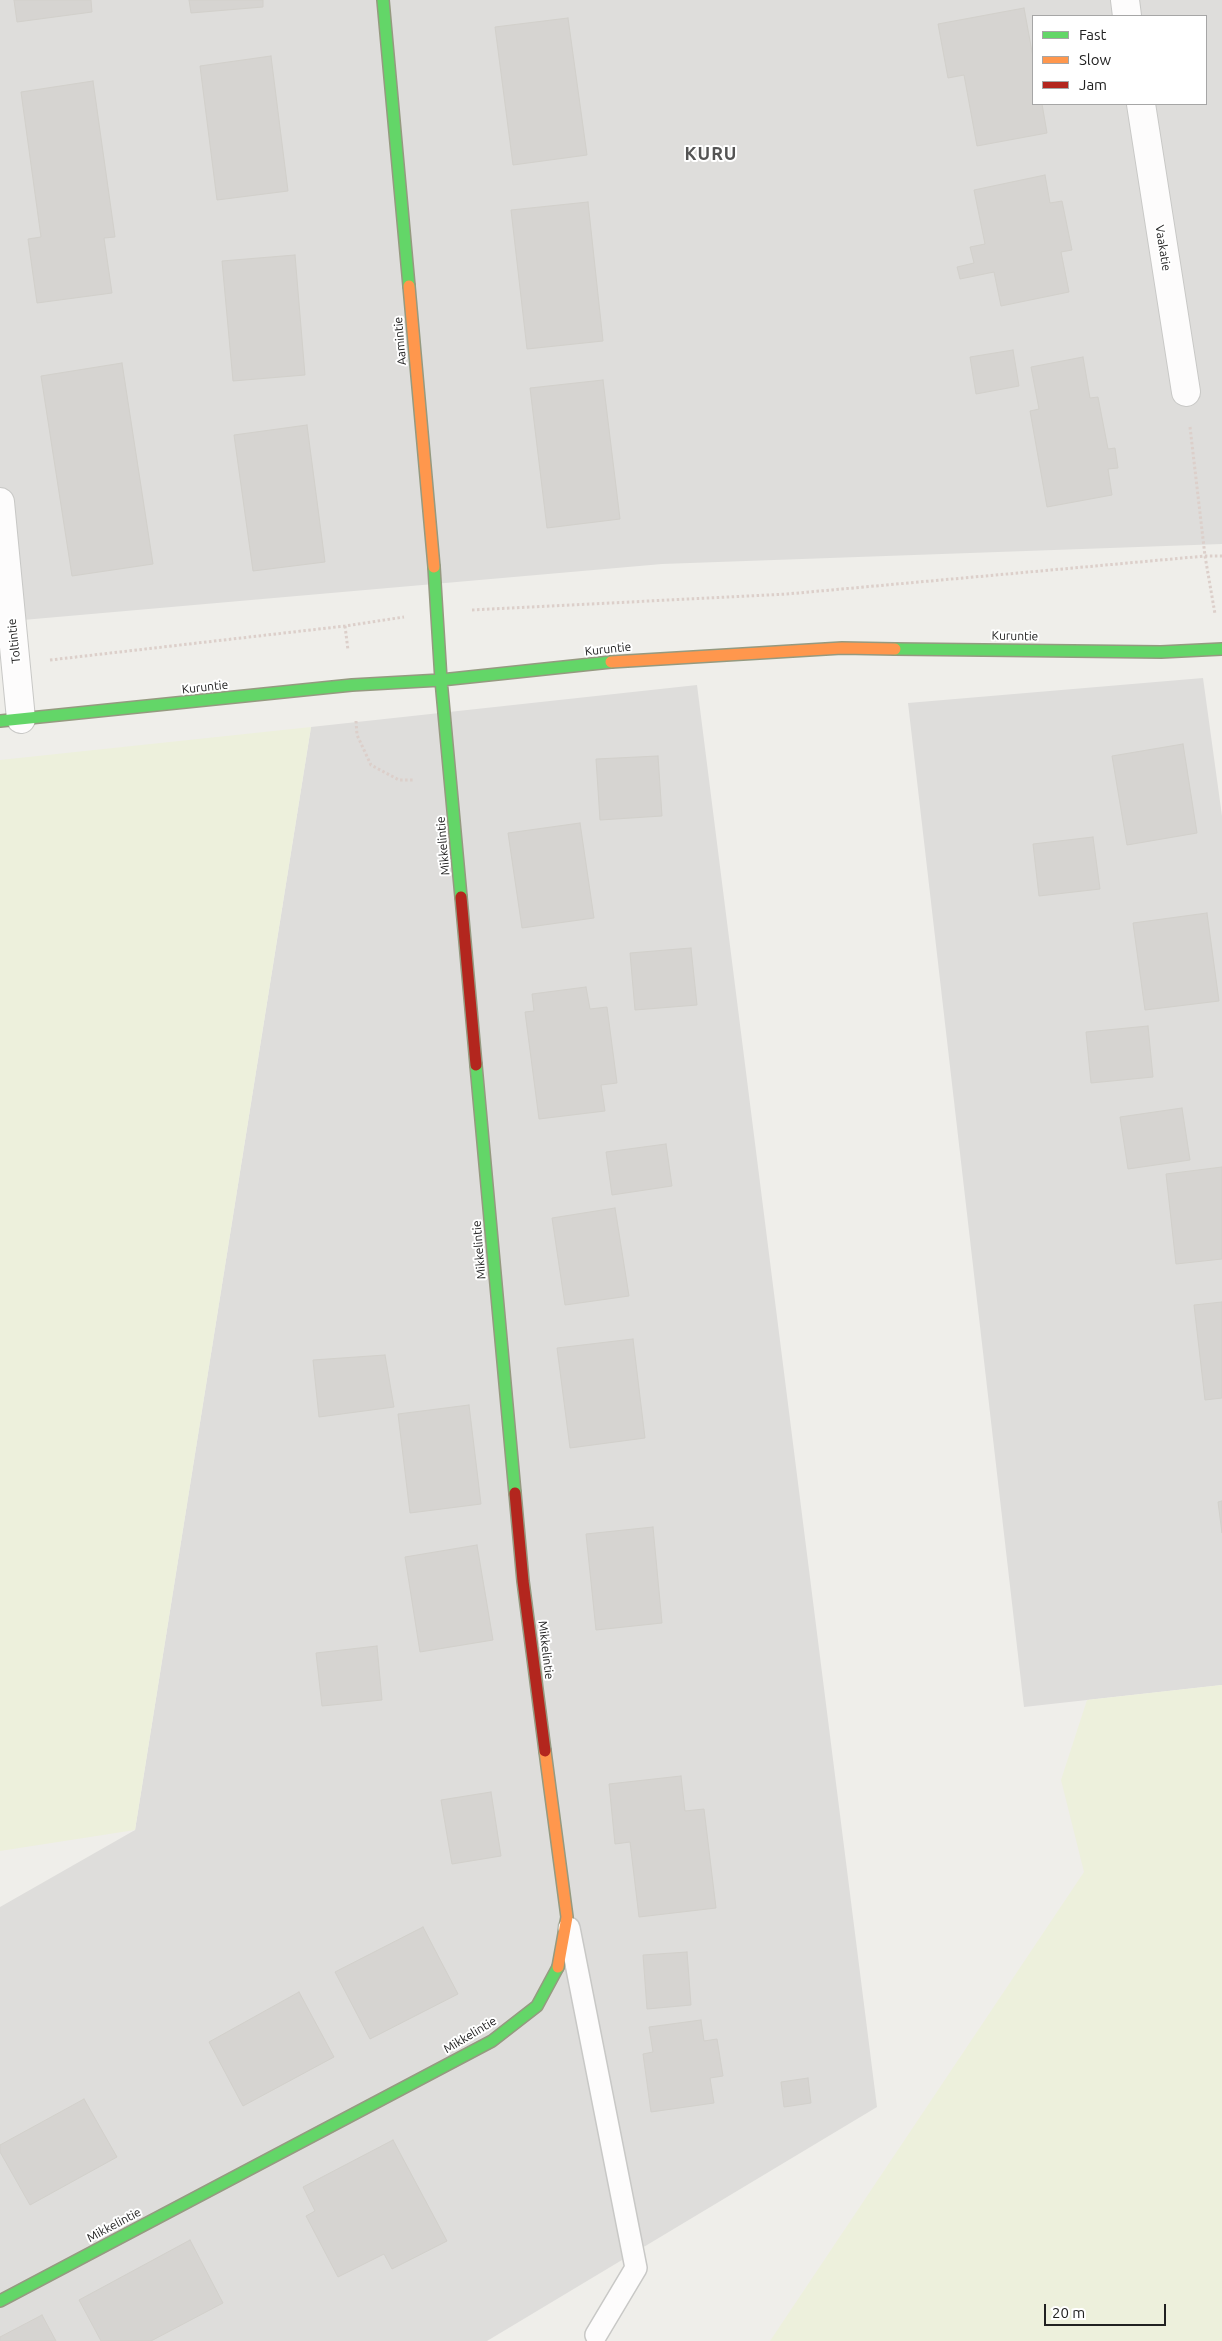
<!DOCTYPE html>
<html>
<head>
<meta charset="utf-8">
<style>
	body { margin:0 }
	#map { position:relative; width:1222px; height:2341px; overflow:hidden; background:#efeeea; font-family:Ubuntu,sans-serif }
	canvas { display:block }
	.legend { position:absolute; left:1032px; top:15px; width:175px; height:90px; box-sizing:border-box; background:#fff; border:1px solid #a6a6a6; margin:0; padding:6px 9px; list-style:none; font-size:15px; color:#212121 }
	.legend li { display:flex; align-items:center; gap:10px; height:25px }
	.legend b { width:25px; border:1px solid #a6a6a6 }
	.scale { position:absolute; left:1044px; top:2304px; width:122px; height:22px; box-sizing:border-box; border:2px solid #212121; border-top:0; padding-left:6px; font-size:15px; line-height:18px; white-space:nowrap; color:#212121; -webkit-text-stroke:4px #fff; paint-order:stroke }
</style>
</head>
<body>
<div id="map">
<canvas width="1222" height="2341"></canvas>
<ul class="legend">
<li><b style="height:6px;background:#63d668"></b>Fast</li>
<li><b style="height:6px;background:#ff974d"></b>Slow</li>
<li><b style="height:6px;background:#b3261e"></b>Jam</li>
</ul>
<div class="scale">20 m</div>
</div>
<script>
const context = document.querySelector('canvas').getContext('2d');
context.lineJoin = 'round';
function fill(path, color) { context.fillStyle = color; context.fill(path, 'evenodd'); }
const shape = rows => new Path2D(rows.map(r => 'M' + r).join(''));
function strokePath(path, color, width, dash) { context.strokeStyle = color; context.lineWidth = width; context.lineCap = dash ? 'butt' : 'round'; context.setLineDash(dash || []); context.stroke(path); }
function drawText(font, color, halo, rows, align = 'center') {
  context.font = font + ' Ubuntu,sans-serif'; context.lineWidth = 4; context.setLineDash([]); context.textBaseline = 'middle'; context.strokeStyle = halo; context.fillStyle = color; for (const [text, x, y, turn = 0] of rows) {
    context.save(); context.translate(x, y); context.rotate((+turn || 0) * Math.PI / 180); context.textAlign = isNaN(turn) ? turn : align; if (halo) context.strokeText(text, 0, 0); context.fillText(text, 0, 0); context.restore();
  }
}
fill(shape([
	[0,0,1222,0,1222,544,662,564,0,622],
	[1033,16,1206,16,1206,104,1033,104],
	[1203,678,1222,816,1222,1685,1024,1707,908,703],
	[697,685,877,2107,487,2341,0,2341,0,1907,135,1830,311,727]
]), '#dedddb');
fill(shape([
	[311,727,135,1830,0,1851,0,760],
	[1222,1685,1222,2341,770,2341,1084,1872,1061,1780,1087,1700]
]), '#edf0dc');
const building = shape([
	[14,0,91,0,92,12,17,22,14,0],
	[189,0,263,0,263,7,191,13,189,0],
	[1024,8,1033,57,1033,104,1042,104,1047,133,977,146,964,75,948,78,938,24,1024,8],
	[568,18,587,155,513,165,495,27,568,18],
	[271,56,288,191,217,200,200,66,271,56],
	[93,81,115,237,104,238,112,293,37,303,28,239,41,237,21,92,93,81],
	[1045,175,1050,203,1062,201,1072,250,1061,252,1069,292,1001,306,994,272,960,279,957,267,974,263,970,247,985,244,974,190,1045,175],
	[588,202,603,341,527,349,511,210,588,202],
	[295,255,305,375,233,381,222,261,295,255],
	[1013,350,1019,386,976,394,970,357,1013,350],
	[1083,357,1090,398,1098,397,1108,449,1115,448,1118,468,1108,469,1112,495,1047,507,1030,411,1039,409,1031,367,1083,357],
	[122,363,153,564,72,576,41,376,122,363],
	[603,380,620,519,547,528,530,388,603,380],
	[307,425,325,562,253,571,234,435,307,425],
	[1183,744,1197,833,1127,845,1112,756,1183,744],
	[658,756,662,816,600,820,596,759,658,756],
	[580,823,594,918,522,928,508,833,580,823],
	[1093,837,1100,889,1039,896,1033,844,1093,837],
	[1207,913,1219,1001,1145,1010,1133,923,1207,913],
	[691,948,697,1005,635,1010,630,953,691,948],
	[586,987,590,1009,607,1007,617,1083,601,1085,605,1111,539,1119,525,1012,534,1011,532,994,586,987],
	[1148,1026,1153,1077,1091,1083,1086,1032,1148,1026],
	[1182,1108,1190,1160,1128,1169,1120,1117,1182,1108],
	[666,1144,672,1186,612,1195,606,1152,666,1144],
	[1222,1167,1222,1259,1176,1264,1166,1174,1222,1167],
	[615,1208,629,1296,565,1305,552,1218,615,1208],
	[1222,1302,1222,1398,1205,1400,1194,1305,1222,1302],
	[633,1339,645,1438,570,1448,557,1348,633,1339],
	[385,1355,394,1407,319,1417,313,1360,385,1355],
	[469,1405,481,1504,410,1513,398,1414,469,1405],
	[1222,1501,1222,1533,1218,1502,1222,1501],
	[653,1527,662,1623,596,1630,586,1534,653,1527],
	[477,1545,493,1640,420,1652,405,1557,477,1545],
	[377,1646,382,1700,322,1706,316,1653,377,1646],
	[681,1776,685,1811,704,1809,716,1908,639,1917,630,1842,615,1844,609,1784,681,1776],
	[491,1792,501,1856,452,1864,441,1800,491,1792],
	[423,1927,458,1994,370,2039,335,1972,423,1927],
	[687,1952,691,2005,647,2009,643,1955,687,1952],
	[299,1992,334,2057,243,2106,209,2042,299,1992],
	[701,2020,704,2041,717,2039,723,2076,710,2078,714,2103,651,2112,643,2054,653,2052,649,2027,701,2020],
	[808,2078,811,2103,784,2107,781,2082,808,2078],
	[84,2099,117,2157,30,2205,0,2152,0,2145,84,2099],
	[393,2140,447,2241,392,2269,384,2254,338,2277,306,2216,315,2211,303,2187,393,2140],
	[190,2240,223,2303,151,2341,101,2341,79,2300,190,2240],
	[42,2315,56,2341,0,2341,0,2337,42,2315]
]);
fill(building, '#d6d4d1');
strokePath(building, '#d2d0cb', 1);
const lane = shape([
	[569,1928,636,2268,596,2335]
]);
const street = shape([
	[1125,0,1127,16],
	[1141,104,1186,392],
	[0,502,21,719]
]);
const fast = shape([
	[383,0,409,286],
	[434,567,441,680,461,897],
	[895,649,1161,652,1222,649],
	[0,721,352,685,441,680,611,662],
	[476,1065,515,1493],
	[0,2301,492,2041,537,2006,558,1967]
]);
const slow = shape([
	[409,286,434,567],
	[611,662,842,648,895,649],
	[545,1751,567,1917,558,1967]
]);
const jam = shape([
	[461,897,476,1065],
	[515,1493,523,1581,545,1751]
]);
strokePath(lane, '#c8c8c6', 24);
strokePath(street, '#c8c8c6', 30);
strokePath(fast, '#959a80', 14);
strokePath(slow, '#959a80', 14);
strokePath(jam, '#959a80', 14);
strokePath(shape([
	[1190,427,1205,556,1215,614],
	[472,610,787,594,1205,556,1222,556],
	[345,626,348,650],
	[50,660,345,626,404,617],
	[356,721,357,735,371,765,399,780,414,780]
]), '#dccfca', 3, [2.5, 2.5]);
strokePath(lane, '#fdfcfc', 21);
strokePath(street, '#fdfcfc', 28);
strokePath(fast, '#63d668', 11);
strokePath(slow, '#ff974d', 11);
strokePath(jam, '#b3261e', 11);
drawText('12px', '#212121', '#fff', [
	["Vaakatie",1163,248,81],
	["Aamintie",400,341,-95],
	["Kuruntie",1015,636,1],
	["Toltintie",14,641,-96],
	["Kuruntie",608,649,-6],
	["Kuruntie",205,687,-6],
	["Mikkelintie",443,846,-95],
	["Mikkelintie",479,1250,-95],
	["Mikkelintie",546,1650,83],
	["Mikkelintie",470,2035,-31],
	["Mikkelintie",114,2225,-28]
]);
context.letterSpacing = '1px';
drawText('bold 18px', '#545454', '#fff', [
	["KURU",711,154]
]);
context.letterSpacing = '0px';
</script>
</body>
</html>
